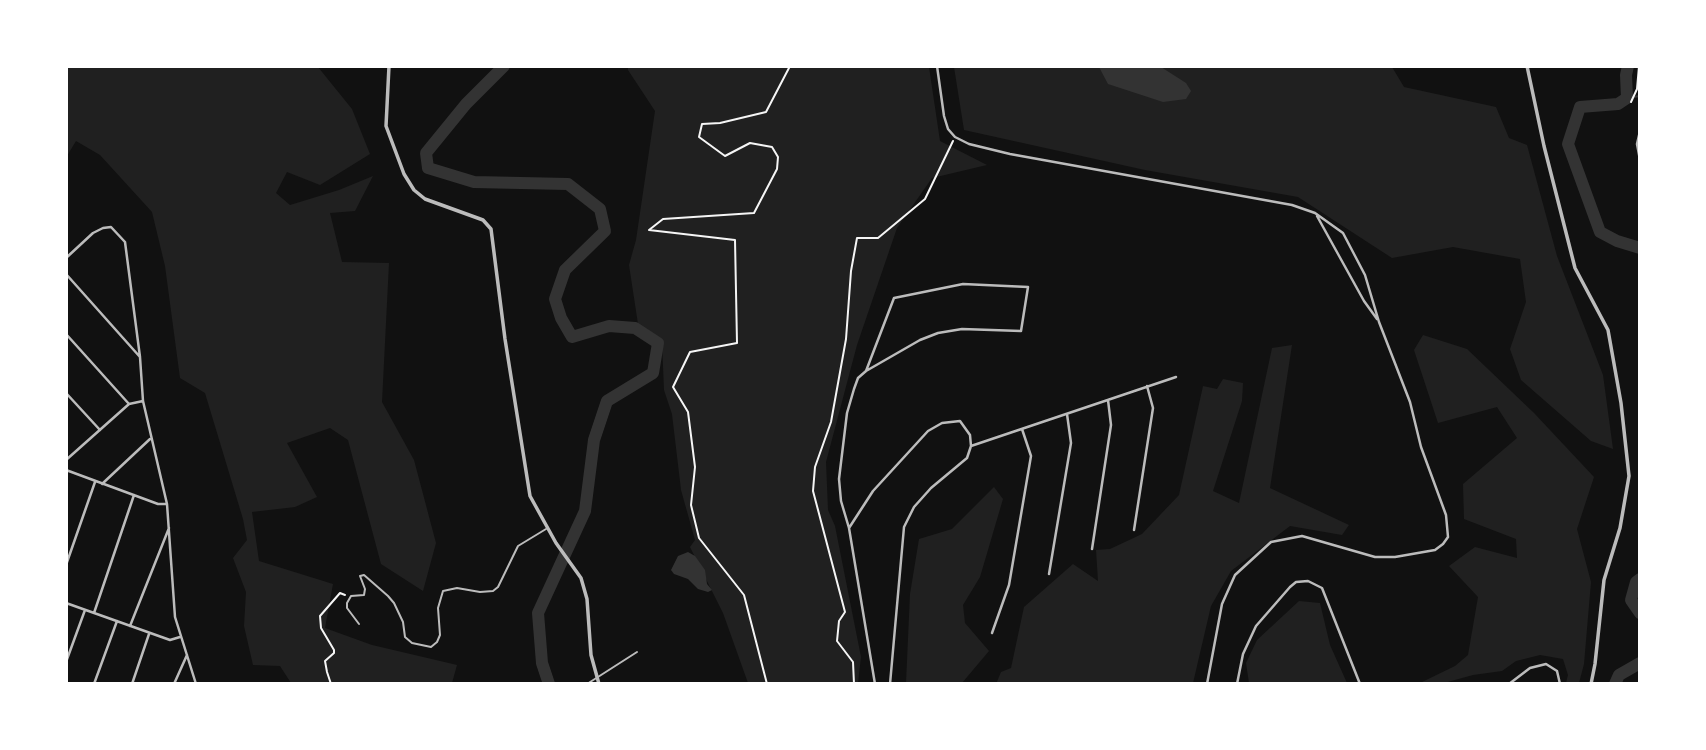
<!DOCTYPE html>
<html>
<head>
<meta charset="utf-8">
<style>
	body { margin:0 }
	#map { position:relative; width:1706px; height:750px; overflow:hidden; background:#111; font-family:Manrope,sans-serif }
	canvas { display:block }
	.frame { position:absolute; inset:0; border:68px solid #fff; pointer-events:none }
</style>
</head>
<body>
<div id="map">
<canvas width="1706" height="750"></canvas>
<div class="frame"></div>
</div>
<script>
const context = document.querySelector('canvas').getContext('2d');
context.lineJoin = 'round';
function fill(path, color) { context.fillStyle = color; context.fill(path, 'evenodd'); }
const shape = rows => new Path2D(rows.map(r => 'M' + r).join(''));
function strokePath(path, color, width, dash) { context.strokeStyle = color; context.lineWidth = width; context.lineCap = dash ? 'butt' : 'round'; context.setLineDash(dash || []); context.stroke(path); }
fill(shape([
	[628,66,929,67,940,141,987,165,932,178,897,228,857,345,826,462,828,510,835,526,861,657,858,683,748,683,723,613,690,547,695,540,681,490,672,414,664,390,662,342,638,324,629,265,636,240,655,111,628,70],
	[67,67,318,67,352,109,370,154,320,185,287,172,276,193,290,205,339,190,373,176,355,211,330,213,342,262,389,263,382,402,414,460,436,543,423,591,381,564,348,440,330,428,287,443,317,497,295,507,252,512,259,561,333,584,325,628,372,645,457,665,452,683,291,683,280,666,253,665,244,626,246,592,233,558,247,540,243,519,205,393,180,378,165,266,152,212,100,155,76,141,67,156],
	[954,67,1392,67,1404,87,1496,107,1509,138,1527,145,1557,256,1603,375,1613,449,1591,441,1521,380,1510,349,1526,302,1520,259,1453,247,1392,258,1298,197,1145,170,964,130],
	[1423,335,1467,349,1534,413,1594,477,1577,529,1591,582,1584,664,1579,683,1566,683,1568,675,1563,659,1540,655,1516,661,1502,671,1473,675,1444,683,1420,683,1455,666,1468,655,1478,597,1449,566,1475,547,1517,558,1516,539,1464,519,1463,484,1517,438,1497,407,1438,423,1414,350],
	[1292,345,1270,488,1349,525,1342,535,1290,526,1231,571,1211,606,1193,683,996,684,1001,672,1011,668,1024,607,1073,564,1098,581,1096,550,1110,549,1142,534,1179,495,1203,386,1217,389,1223,379,1243,383,1242,401,1213,491,1239,503,1272,348],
	[994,487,1003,499,980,577,963,605,965,623,989,651,962,683,906,683,910,594,919,539,952,529],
	[1299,601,1320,603,1330,645,1347,683,1249,683,1246,663,1257,640]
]), '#202020');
fill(shape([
	[1099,67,1161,67,1186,83,1191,91,1186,99,1163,102,1108,84],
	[688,552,695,556,705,570,707,584,712,590,708,592,698,589,688,579,674,574,671,570,678,556]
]), '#333');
strokePath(shape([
	[1627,98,1640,96]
]), '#333', 2);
strokePath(shape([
	[504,66,466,104,426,153,428,168,474,182,568,184,600,209,605,231,565,270,555,299,561,318,572,337,609,326,635,328,658,343,653,373,607,401,594,440,585,511,538,613,542,663,549,684],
	[1628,66,1626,75,1627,98,1618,104,1580,107,1568,144,1600,232,1617,241,1640,248],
	[1640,579,1636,582,1631,600,1640,613],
	[1615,684,1619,675,1640,663]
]), '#333', 12);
strokePath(shape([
	[1631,102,1637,89,1639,66],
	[331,684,327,672,325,661,334,653,334,650,321,628,320,616,340,593,345,595],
	[767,684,744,595,699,538,691,505,695,467,688,412,673,387,690,352,737,343,735,240,649,230,663,219,754,213,777,169,778,157,772,147,750,143,725,156,699,137,702,124,720,123,766,112,790,66],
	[854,684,853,662,837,641,839,621,845,612,813,491,815,467,831,422,846,339,851,271,857,238,878,238,925,199,953,141]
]), '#f5f5f5', 2);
strokePath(shape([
	[359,624,347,608,347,603,351,596,364,595,365,589,360,576,364,575,388,596,394,603,403,622,405,637,412,643,431,647,437,642,440,635,438,608,443,591,457,588,480,592,493,591,498,587,518,546,546,529],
	[587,684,637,652]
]), '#bcbcbc', 2);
strokePath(shape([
	[937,66,944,116,948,129,955,137,969,144,1010,154,1292,205,1315,213,1343,233,1365,275,1379,322,1410,402,1421,447,1446,515,1448,537,1443,544,1435,550,1395,557,1375,557,1302,536,1271,542,1235,575,1222,604,1207,684],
	[1640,131,1637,144,1640,160],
	[1317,216,1364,301,1377,319],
	[66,258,93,233,103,228,111,227,125,242,140,357,143,401,167,504,175,617,196,684],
	[66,274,140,357],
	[66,334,129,404],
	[866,371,894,298,963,284,1028,287,1021,331,962,329,938,333,920,340,866,371,858,378,854,389,847,413,839,479,841,501,849,528,875,684],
	[66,393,100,430],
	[66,460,129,404,143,401],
	[66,470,158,504,166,504],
	[102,484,150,439],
	[849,528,873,491,928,431,942,423,960,421,970,435,971,446],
	[1134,530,1153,408,1147,386],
	[1092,549,1111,425,1108,400],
	[66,565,95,482],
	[1049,574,1071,443,1067,414],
	[66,603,170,640,180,637],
	[94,613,134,495],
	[130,626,169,528],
	[992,633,1009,585,1031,456,1022,429],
	[66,662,85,610],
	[94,684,117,621],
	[132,684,149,634],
	[174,684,187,655],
	[890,684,904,527,914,507,931,488,967,458,971,446,1176,377],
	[1237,684,1243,654,1256,626,1290,587,1296,582,1308,581,1322,588,1360,684],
	[1509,684,1530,668,1546,664,1557,671,1560,684]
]), '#bcbcbc', 2.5);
strokePath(shape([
	[389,66,386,126,404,174,414,190,425,199,483,220,491,229,505,339,530,496,556,543,581,578,587,599,591,655,599,684],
	[1527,66,1544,146,1575,268,1608,330,1621,403,1629,476,1620,528,1604,580,1595,664,1591,684]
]), '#bcbcbc', 3.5);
</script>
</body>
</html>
